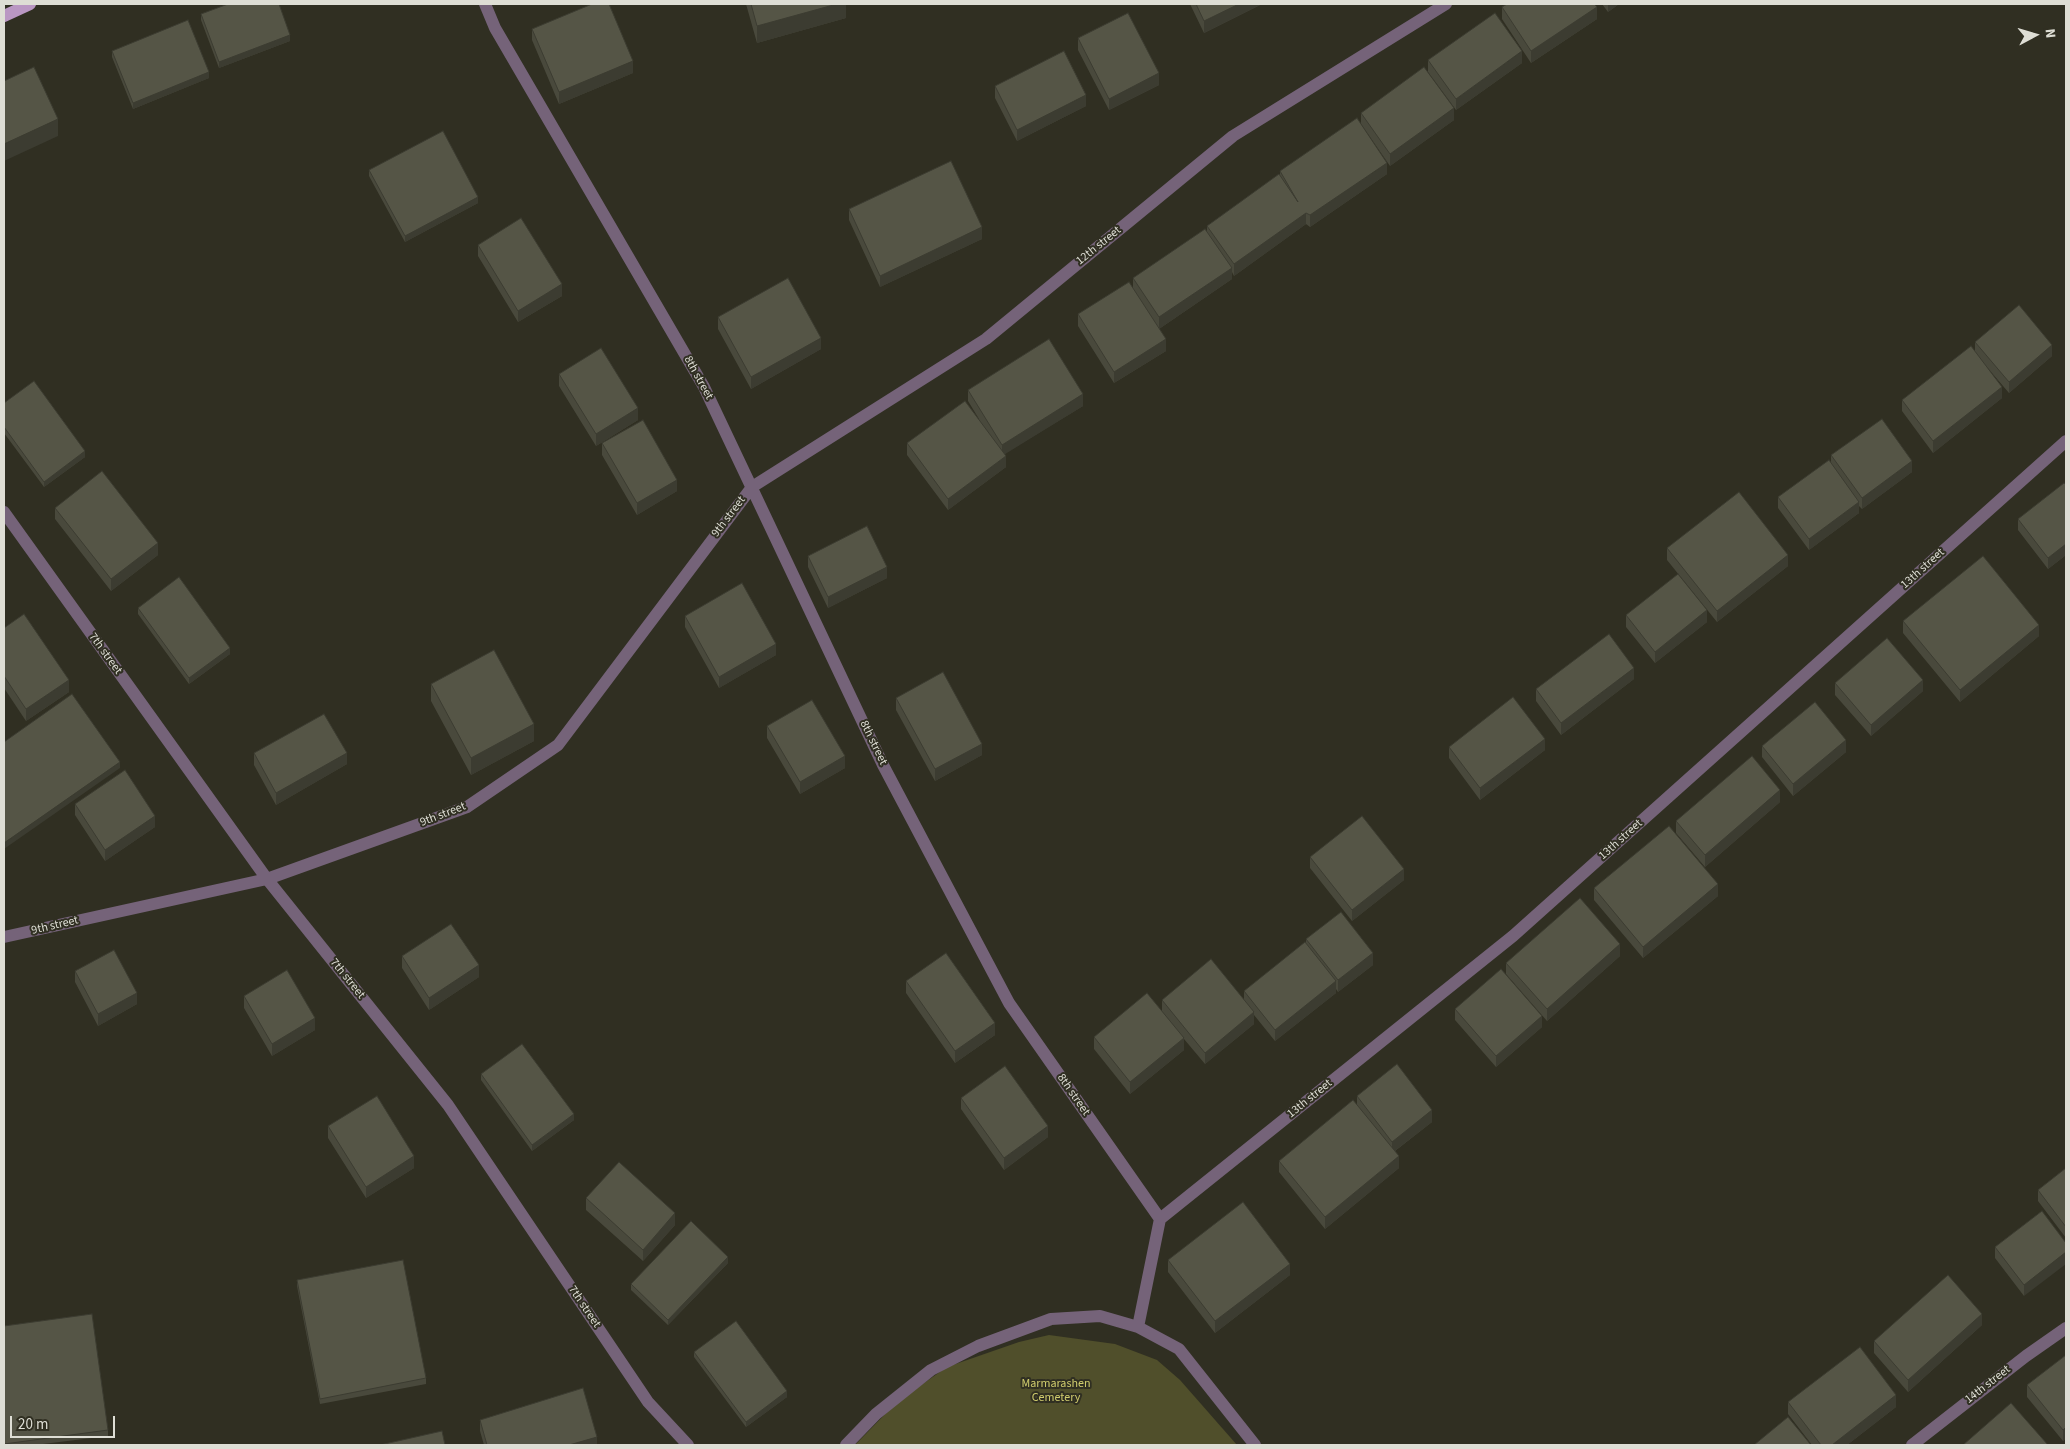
<!DOCTYPE html>
<html>
<head>
<meta charset="utf-8">
<style>
	body { margin:0 }
	#map { position:relative; width:2070px; height:1449px; overflow:hidden; background:#302f22; font-family:"Source Sans 3",sans-serif }
	canvas { display:block }
	.frame { position:absolute; inset:0; border:5px solid #deded5; pointer-events:none }
	.north { position:absolute; left:2010px; top:10px; width:50px; height:50px; -webkit-text-stroke:4px #302f22; paint-order:stroke; rotate:84deg; font-size:14px; font-weight:700; line-height:20px; text-align:center; color:#deded5 }
	.north::after { content:''; display:block; margin:auto; width:18px; height:22px; background:#deded5; clip-path:polygon(50% 0,100% 100%,50% 72%,0 100%) }
	.scale { position:absolute; left:10px; top:1416px; width:105px; height:22px; box-sizing:border-box; border:2px solid #deded5; border-top:0; padding-left:6px; font-size:15px; line-height:18px; white-space:nowrap; color:#deded5; -webkit-text-stroke:4px #302f22; paint-order:stroke }
</style>
</head>
<body>
<div id="map">
<canvas width="2070" height="1449"></canvas>
<div class="frame"></div>
<div class="north">N</div>
<div class="scale">20 m</div>
</div>
<script>
const context = document.querySelector('canvas').getContext('2d');
context.lineJoin = 'round';
function fill(path, color) { context.fillStyle = color; context.fill(path, 'evenodd'); }
const shape = rows => new Path2D(rows.map(r => 'M' + r).join(''));
function strokePath(path, color, width, dash) { context.strokeStyle = color; context.lineWidth = width; context.lineCap = dash ? 'butt' : 'round'; context.setLineDash(dash || []); context.stroke(path); }
function drawText(font, color, halo, rows, align = 'center') {
  context.font = font + ' "Source Sans 3",sans-serif'; context.lineWidth = 4; context.setLineDash([]); context.textBaseline = 'middle'; context.strokeStyle = halo; context.fillStyle = color; for (const [text, x, y, turn = 0] of rows) {
    context.save(); context.translate(x, y); context.rotate((+turn || 0) * Math.PI / 180); context.textAlign = isNaN(turn) ? turn : align; if (halo) context.strokeText(text, 0, 0); context.fillText(text, 0, 0); context.restore();
  }
}
fill(shape([
	[1049,1335,1115,1344,1157,1360,1180,1380,1237,1445,855,1445,897,1402,947,1367,1019,1342]
]), '#504f2b');
strokePath(shape([
	[485,4,495,28,704,387,883,765,1009,1003,1160,1219,1138,1327,1179,1349,1255,1445],
	[4,512,267,879,448,1105,648,1402,688,1445],
	[4,937,267,879,467,807,558,745,752,487,986,339,1233,136,1446,4],
	[1160,1219,1513,936,2066,441],
	[846,1445,876,1414,931,1370,978,1346,1051,1319,1100,1316,1138,1327],
	[1912,1445,2026,1356,2066,1328]
]), '#756379', 12);
strokePath(shape([
	[4,16,30,4]
]), '#ba97c3', 12);
fill(shape([
	[746,4,846,4,846,18,757,43],
	[1190,4,1262,4,1204,33],
	[1602,4,1619,4,1608,12],
	[1502,7,1597,19,1531,63,1502,19],
	[201,14,290,41,219,68,201,20],
	[532,29,633,73,559,104,532,40],
	[1078,38,1159,85,1109,110,1078,50],
	[112,51,209,78,133,109,112,57],
	[1428,60,1522,63,1456,110,1428,72],
	[995,86,1086,106,1017,141,995,98],
	[1361,113,1454,120,1390,166,1361,124],
	[369,170,478,203,405,242,369,176],
	[1280,171,1387,174,1310,227,1306,224,1234,276,1232,272,1232,279,1159,329,1166,351,1114,383,1078,326,1078,314,1133,288,1133,278,1207,231,1207,226,1280,176],
	[849,209,982,239,880,287,849,220],
	[478,245,562,296,518,322,478,256],
	[718,317,821,349,751,389,718,329],
	[1975,342,2052,356,2009,393,1986,366,2002,398,1933,453,1902,411,1902,400,1975,352],
	[559,374,638,420,596,446,559,386],
	[968,390,1083,406,1004,454,1006,467,948,510,907,455,907,443,979,419,968,401],
	[4,403,85,457,44,487,4,433],
	[602,443,677,491,637,515,602,455],
	[1831,455,1912,472,1862,509,1859,506,1859,513,1809,550,1778,508,1778,497,1831,462],
	[2066,485,2066,555,2048,569,2018,530,2018,519],
	[55,508,158,555,111,591,55,519],
	[1667,548,1788,566,1717,622,1667,560],
	[808,556,887,578,828,608,808,567],
	[138,608,230,654,189,684,138,614],
	[1626,615,1707,622,1655,663,1626,627],
	[685,616,776,655,719,688,685,627],
	[1903,621,2039,636,1960,702,1903,633],
	[4,628,69,692,26,721,4,688],
	[1634,679,1561,735,1536,701,1536,689],
	[1835,683,1923,691,1871,736,1835,695],
	[431,684,534,741,471,775,431,701],
	[896,698,982,755,935,781,896,710],
	[767,726,845,768,800,794,767,738],
	[1762,746,1846,752,1793,796,1762,757],
	[1449,747,1545,750,1480,800,1449,758],
	[254,753,347,764,276,805,254,765],
	[1780,802,1705,867,1676,833,1676,821],
	[75,804,155,827,105,861,75,815],
	[1310,857,1404,880,1352,921,1310,868],
	[1594,888,1718,896,1643,958,1594,900],
	[1306,939,1373,965,1338,992,1336,989,1336,993,1275,1041,1254,1015,1254,1024,1205,1064,1184,1039,1184,1050,1130,1094,1094,1049,1094,1037,1162,1011,1162,1000,1244,1000,1244,991,1306,943],
	[402,956,479,977,429,1010,402,968],
	[1620,956,1547,1021,1506,974,1506,963],
	[75,971,137,1004,98,1026,75,982],
	[906,981,995,1035,955,1063,906,993],
	[244,996,315,1030,272,1056,244,1008],
	[1455,1009,1542,1027,1496,1067,1455,1020],
	[481,1074,574,1120,532,1151,481,1080],
	[1357,1096,1432,1122,1395,1151,1399,1168,1325,1229,1279,1172,1279,1161,1357,1104],
	[961,1098,1048,1137,1004,1170,961,1109],
	[328,1126,414,1168,366,1198,328,1138],
	[2066,1168,2066,1238,2038,1201,2038,1190],
	[586,1198,675,1225,643,1261,586,1210],
	[2042,1211,2024,1296,1995,1258,1995,1247],
	[1168,1260,1290,1275,1215,1333,1168,1272],
	[728,1263,668,1325,631,1290,631,1284],
	[297,1280,426,1378,426,1384,320,1404,297,1286],
	[1982,1325,1908,1392,1874,1353,1874,1341],
	[4,1326,108,1430,108,1436,35,1445,4,1445],
	[694,1352,787,1397,746,1427,694,1357],
	[2066,1355,2066,1438,2063,1441,2027,1397,2027,1385],
	[1788,1402,1896,1407,1847,1445,1812,1445,1788,1414],
	[480,1420,597,1445,484,1445,480,1431]
]), '#49493c');
fill(shape([
	[837,4,846,4,846,18,757,43,757,26],
	[1239,4,1262,4,1204,33,1204,21],
	[1608,4,1619,4,1608,12],
	[1597,7,1597,19,1531,63,1531,51],
	[290,35,290,41,219,68,219,62],
	[1522,51,1522,63,1456,110,1456,99],
	[633,61,633,73,559,104,559,92],
	[209,72,209,78,133,109,133,103],
	[1159,73,1159,85,1109,110,1109,99],
	[1086,95,1086,106,1017,141,1017,130],
	[1454,108,1454,120,1390,166,1390,154],
	[58,119,58,136,4,161,4,144],
	[1387,163,1387,174,1310,227,1310,215],
	[478,197,478,203,405,242,405,236],
	[1306,213,1306,224,1234,276,1234,264],
	[982,227,982,239,880,287,880,276],
	[1232,268,1232,279,1159,329,1159,317],
	[562,284,562,296,518,322,518,311],
	[821,338,821,349,751,389,751,377],
	[1166,339,1166,351,1114,383,1114,372],
	[2052,345,2052,356,2009,393,2009,382],
	[2002,387,2002,398,1933,453,1933,441],
	[1083,394,1083,406,1002,456,1002,445],
	[638,408,638,420,596,446,596,434],
	[85,451,85,457,44,487,44,482],
	[1006,456,1006,467,948,510,948,499],
	[1912,461,1912,472,1862,509,1862,498],
	[677,480,677,491,637,515,637,503],
	[1859,502,1859,513,1809,550,1809,539],
	[158,543,158,555,111,591,111,579],
	[2066,544,2066,555,2048,569,2048,558],
	[1788,555,1788,566,1717,622,1717,611],
	[887,567,887,578,828,608,828,597],
	[1707,610,1707,622,1655,663,1655,652],
	[2039,625,2039,636,1960,702,1960,690],
	[776,644,776,655,719,688,719,677],
	[230,648,230,654,189,684,189,678],
	[1634,668,1634,679,1561,735,1561,723],
	[69,680,69,692,26,721,26,709],
	[1923,680,1923,691,1871,736,1871,725],
	[534,724,534,741,471,775,471,758],
	[1545,739,1545,750,1480,800,1480,788],
	[1846,740,1846,752,1793,796,1793,784],
	[982,744,982,755,935,781,935,769],
	[347,753,347,764,276,805,276,793],
	[845,756,845,768,800,794,800,782],
	[120,762,120,768,4,849,4,843],
	[1780,790,1780,802,1705,867,1705,855],
	[155,816,155,827,105,861,105,850],
	[1404,869,1404,880,1352,921,1352,910],
	[1718,884,1718,896,1643,958,1643,947],
	[1620,944,1620,956,1547,1021,1547,1009],
	[1373,953,1373,965,1338,992,1338,980],
	[479,965,479,977,429,1010,429,998],
	[1336,981,1336,993,1275,1041,1275,1030],
	[137,993,137,1004,98,1026,98,1014],
	[1254,1012,1254,1024,1205,1064,1205,1053],
	[1542,1016,1542,1027,1496,1067,1496,1056],
	[315,1018,315,1030,272,1056,272,1044],
	[995,1023,995,1035,955,1063,955,1051],
	[1184,1038,1184,1050,1130,1094,1130,1082],
	[1432,1110,1432,1122,1392,1153,1392,1142],
	[574,1114,574,1120,532,1151,532,1145],
	[1048,1126,1048,1137,1004,1170,1004,1158],
	[414,1156,414,1168,366,1198,366,1187],
	[1399,1156,1399,1168,1325,1229,1325,1217],
	[675,1213,675,1225,643,1261,643,1250],
	[2066,1252,2066,1264,2024,1296,2024,1285],
	[728,1257,728,1263,668,1325,668,1320],
	[1290,1264,1290,1275,1215,1333,1215,1321],
	[1982,1314,1982,1325,1908,1392,1908,1380],
	[787,1391,787,1397,746,1427,746,1422],
	[1896,1395,1896,1407,1847,1445,1832,1445],
	[2066,1427,2066,1438,2063,1441,2063,1430],
	[597,1437,597,1445,569,1445]
]), '#3c3c31');
const building = shape([
	[228,4,279,4,290,35,219,62,201,14,228,4],
	[592,4,609,4,633,61,559,92,532,29,592,4],
	[751,4,837,4,757,26,751,4],
	[1196,4,1239,4,1204,21,1196,4],
	[1507,4,1594,4,1597,7,1531,51,1502,7,1507,4],
	[1128,13,1159,73,1109,99,1078,38,1128,13],
	[1495,13,1522,51,1456,99,1428,60,1495,13],
	[188,20,209,72,133,103,112,51,188,20],
	[1064,51,1086,95,1017,130,995,86,1064,51],
	[34,67,58,119,4,144,4,81,34,67],
	[1424,67,1454,108,1390,154,1361,113,1424,67],
	[1357,118,1387,163,1310,215,1306,213,1234,264,1207,226,1279,174,1298,202,1280,171,1357,118],
	[443,131,478,197,405,236,369,170,443,131],
	[951,161,982,227,880,276,849,209,951,161],
	[521,218,562,284,518,311,478,245,521,218],
	[1205,229,1232,268,1159,317,1133,278,1205,229],
	[788,278,821,338,751,377,718,317,788,278],
	[1129,282,1166,339,1114,372,1078,314,1129,282],
	[2019,305,2052,345,2009,382,1975,342,2019,305],
	[1049,339,1083,394,1002,445,968,390,1049,339],
	[1971,346,2002,387,1933,441,1902,400,1971,346],
	[601,348,638,408,596,434,559,374,601,348],
	[34,381,85,451,44,482,4,427,4,403,34,381],
	[965,401,1006,456,948,499,907,443,965,401],
	[1882,419,1912,461,1862,498,1831,455,1882,419],
	[643,420,677,480,637,503,602,443,643,420],
	[1829,460,1859,502,1809,539,1778,497,1829,460],
	[102,471,158,543,111,579,55,508,102,471],
	[2064,483,2066,485,2066,544,2048,558,2018,519,2064,483],
	[1739,492,1788,555,1717,611,1667,548,1739,492],
	[867,526,887,567,828,597,808,556,867,526],
	[1983,556,2039,625,1960,690,1903,621,1983,556],
	[1678,574,1707,610,1655,652,1626,615,1678,574],
	[179,577,230,648,189,678,138,608,179,577],
	[742,583,776,644,719,677,685,616,742,583],
	[24,614,69,680,26,709,4,676,4,628,24,614],
	[1609,634,1634,668,1561,723,1536,689,1609,634],
	[1887,638,1923,680,1871,725,1835,683,1887,638],
	[494,650,534,724,471,758,431,684,494,650],
	[943,672,982,744,935,769,896,698,943,672],
	[72,694,120,762,4,843,4,742,72,694],
	[1513,697,1545,739,1480,788,1449,747,1513,697],
	[812,700,845,756,800,782,767,726,812,700],
	[1815,702,1846,740,1793,784,1762,746,1815,702],
	[324,714,347,753,276,793,254,753,324,714],
	[1752,756,1780,790,1705,855,1676,821,1752,756],
	[125,770,155,816,105,850,75,804,125,770],
	[1362,816,1404,869,1352,910,1310,857,1362,816],
	[1669,826,1718,884,1643,947,1594,888,1669,826],
	[1580,898,1620,944,1547,1009,1506,963,1580,898],
	[1341,912,1373,953,1338,980,1306,939,1341,912],
	[451,924,479,965,429,998,402,956,451,924],
	[1305,942,1336,981,1275,1030,1244,991,1305,942],
	[114,950,137,993,98,1014,75,971,114,950],
	[946,953,995,1023,955,1051,906,981,946,953],
	[1211,959,1254,1012,1205,1053,1162,1000,1211,959],
	[1501,969,1542,1016,1496,1056,1455,1009,1501,969],
	[287,970,315,1018,272,1044,244,996,287,970],
	[1147,993,1184,1038,1130,1082,1094,1037,1147,993],
	[522,1044,574,1114,532,1145,481,1074,522,1044],
	[1397,1064,1432,1110,1392,1142,1357,1096,1397,1064],
	[1005,1066,1048,1126,1004,1158,961,1098,1005,1066],
	[377,1096,414,1156,366,1187,328,1126,377,1096],
	[1353,1100,1399,1156,1325,1217,1279,1161,1353,1100],
	[619,1162,675,1213,643,1250,586,1198,619,1162],
	[2066,1168,2066,1227,2038,1190,2066,1168],
	[1243,1202,1290,1264,1215,1321,1168,1260,1243,1202],
	[2042,1211,2066,1243,2066,1252,2024,1285,1995,1247,2042,1211],
	[691,1221,728,1257,668,1320,631,1284,691,1221],
	[403,1260,426,1378,320,1399,297,1280,403,1260],
	[1948,1275,1982,1314,1908,1380,1874,1341,1948,1275],
	[92,1314,108,1430,4,1444,4,1326,92,1314],
	[736,1321,787,1391,746,1422,694,1352,736,1321],
	[1860,1347,1896,1395,1832,1445,1821,1445,1788,1402,1860,1347],
	[2066,1355,2066,1427,2063,1430,2027,1385,2066,1355],
	[583,1388,597,1437,569,1445,487,1445,480,1420,583,1388],
	[2011,1403,2048,1445,1963,1445,2011,1403],
	[1788,1417,1811,1445,1754,1445,1788,1417],
	[442,1431,445,1445,380,1445,442,1431]
]);
fill(building, '#555546');
strokePath(building, '#3c3c31', 1);
drawText('12px', '#deded5', '#302f22', [
	["12th street",1099,246,-39],
	["8th street",698,378,61],
	["9th street",729,517,-53],
	["13th street",1923,569,-42],
	["7th street",105,654,54],
	["8th street",873,743,64],
	["9th street",443,815,-21],
	["13th street",1621,840,-42],
	["9th street",55,926,-13],
	["7th street",347,979,51],
	["8th street",1073,1095,55],
	["13th street",1310,1099,-39],
	["7th street",584,1307,56],
	["14th street",1988,1385,-38]
]);
drawText('12px', '#d0cc6d', '#302f22', [
	["Marmarashen",1056,1384],
	["Cemetery",1056,1398]
]);
</script>
</body>
</html>
